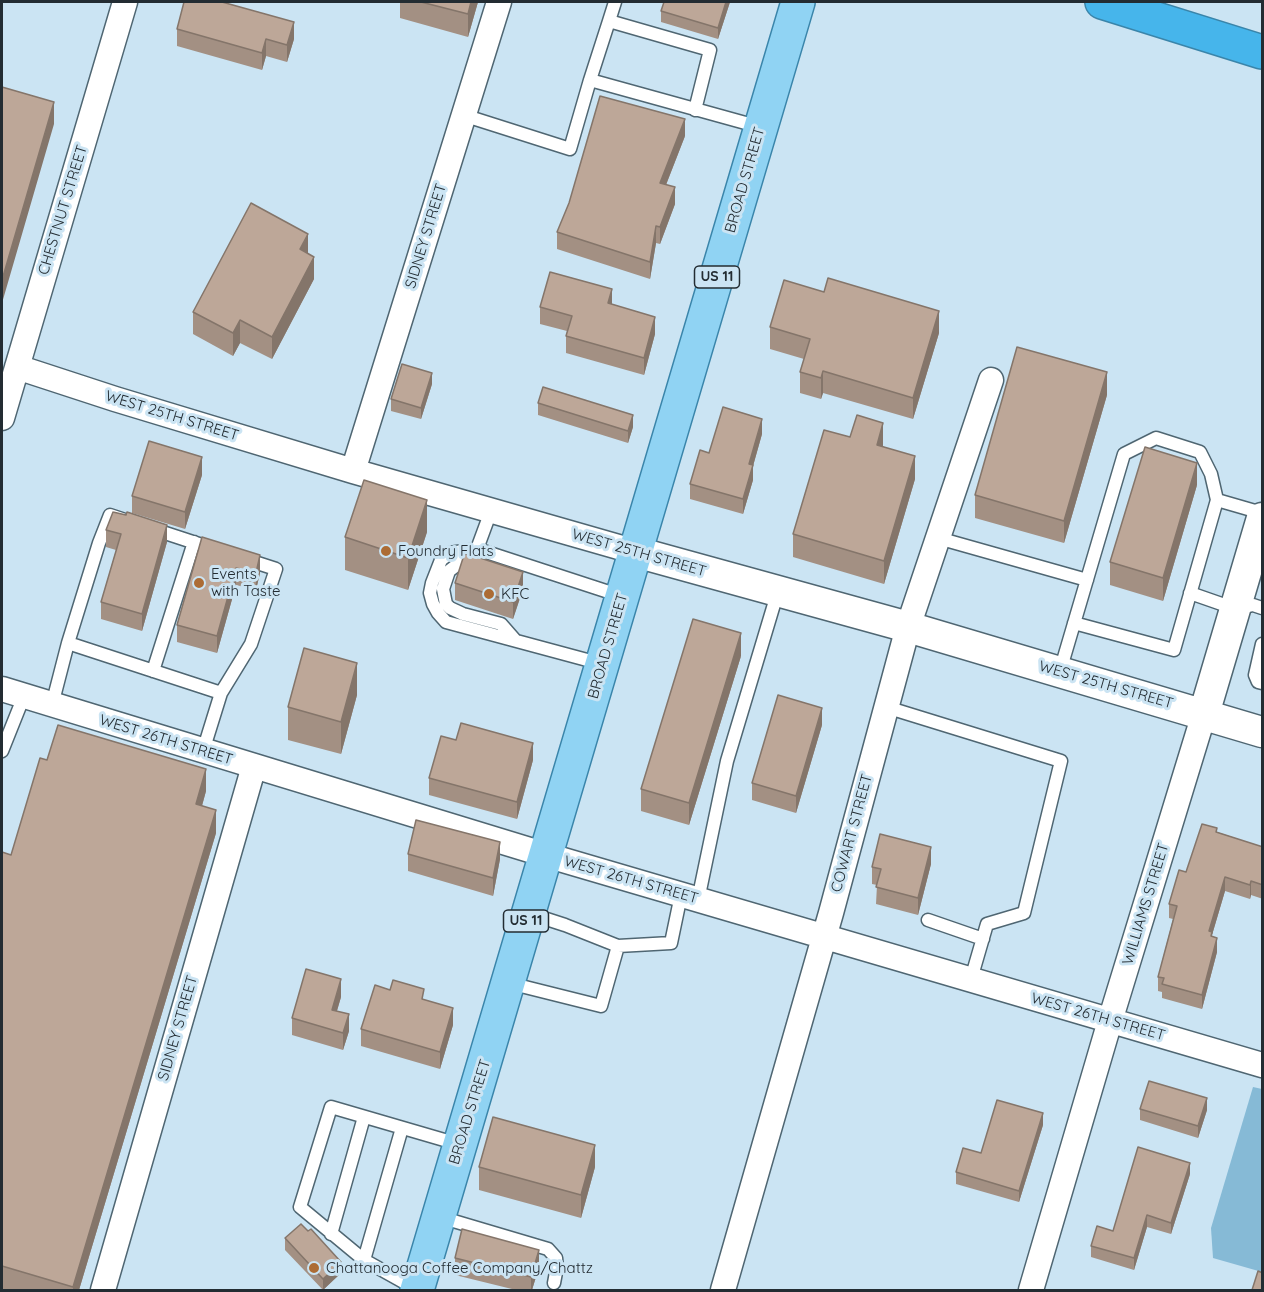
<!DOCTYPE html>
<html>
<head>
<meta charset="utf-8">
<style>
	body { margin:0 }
	#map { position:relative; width:1264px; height:1292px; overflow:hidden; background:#cbe4f3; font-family:Quicksand,sans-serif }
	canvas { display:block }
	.frame { position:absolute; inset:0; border:3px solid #232c32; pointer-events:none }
</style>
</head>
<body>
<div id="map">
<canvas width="1264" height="1292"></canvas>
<div class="frame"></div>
</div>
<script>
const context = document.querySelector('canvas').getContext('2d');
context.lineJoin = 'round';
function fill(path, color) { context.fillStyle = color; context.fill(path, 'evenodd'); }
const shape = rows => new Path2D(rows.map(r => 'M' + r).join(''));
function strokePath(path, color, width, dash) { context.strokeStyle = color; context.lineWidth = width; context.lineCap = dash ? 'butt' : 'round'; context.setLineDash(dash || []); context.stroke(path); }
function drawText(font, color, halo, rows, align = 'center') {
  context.font = font + ' Quicksand,sans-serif'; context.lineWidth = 6; context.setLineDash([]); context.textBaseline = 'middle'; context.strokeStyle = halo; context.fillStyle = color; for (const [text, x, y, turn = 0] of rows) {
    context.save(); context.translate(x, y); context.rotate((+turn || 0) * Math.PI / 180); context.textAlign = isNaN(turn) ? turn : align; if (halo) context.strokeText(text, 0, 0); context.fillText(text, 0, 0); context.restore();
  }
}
fill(shape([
	[1253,1087,1262,1089,1262,1272,1213,1258,1211,1228]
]), '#86bad6');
const service = shape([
	[609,21,615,2],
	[590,80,609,21,710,50,695,110],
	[463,115,570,149,590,80,760,127],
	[153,529,214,549],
	[938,538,1087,580],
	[477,549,491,511],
	[475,565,469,563,458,564,449,571,443,589,446,604,450,608,463,614,501,624,515,640],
	[1190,593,1236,609,1253,605,1262,608],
	[1074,623,1174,650,1217,500],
	[68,643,99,543,110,515,125,520],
	[1262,644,1255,675,1258,682,1262,683],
	[602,664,446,622,438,613,433,604,430,593,432,583,441,560,450,553,477,549,621,596],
	[153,671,194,542],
	[1060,671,1124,454,1156,438,1200,452,1211,474,1217,500,1262,513],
	[221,693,251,644,276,569,245,559],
	[52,705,68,643,221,693,203,751],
	[886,707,1061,761,1024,913,987,924,971,979],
	[2,751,24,696],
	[698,900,727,761,778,591],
	[928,920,983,939],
	[618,946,671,943,681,895],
	[509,983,601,1006,618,946,565,925,528,913],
	[440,1217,548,1249,556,1258,557,1267,554,1283],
	[331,1234,364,1117],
	[364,1260,402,1128],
	[416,1289,364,1260,300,1207,331,1107,458,1144]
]);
const minor = shape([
	[17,367,115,399,353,471,636,552],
	[2,418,125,2],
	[353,471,499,2],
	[2,689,546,855,1262,1065],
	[103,1290,254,766],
	[723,1290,831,913,908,627,991,380],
	[1031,1290,1110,1021,1204,714]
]);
const tertiary = shape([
	[636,552,908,627,1262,732],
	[1204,714,1262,518]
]);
const primary = shape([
	[417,1290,798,2]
]);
const motorway = shape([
	[1102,2,1262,52]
]);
strokePath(service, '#4f6672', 15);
strokePath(minor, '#4f6672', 27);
strokePath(tertiary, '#4f6672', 33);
strokePath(primary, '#3a85aa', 36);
strokePath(motorway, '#3a85aa', 36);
strokePath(service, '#fff', 12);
strokePath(minor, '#fff', 24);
strokePath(tertiary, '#fff', 30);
strokePath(primary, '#90d3f3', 33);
strokePath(motorway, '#46b5eb', 33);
fill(shape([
	[400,2,478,2,468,37,400,18],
	[664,2,730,2,718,39,661,22,661,11],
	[177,29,294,39,287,62,266,56,262,70,177,46],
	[685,136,666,185,675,204,660,244,656,243,650,279,557,249,557,232],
	[308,254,314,279,272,359,240,343,233,356,193,334,193,312],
	[612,304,655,334,644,375,566,353,566,336,567,331,540,324,540,307],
	[770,327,939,333,913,419,823,393,821,399,800,393,800,372,804,359,770,349],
	[432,384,421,419,391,411,391,399],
	[1107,395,1064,543,975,518,975,495],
	[538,403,633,427,628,443,538,415],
	[762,434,753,466,753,480,743,514,690,499,690,484,709,453],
	[850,437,883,445,883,447,915,479,884,584,793,557,793,534],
	[202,475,185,529,132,513,132,496],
	[1197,485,1163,601,1110,585,1110,562],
	[106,530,167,542,142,631,101,619,101,602,116,550,106,547],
	[427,532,408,590,345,570,345,537],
	[202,537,260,573,256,590,236,585,217,653,177,642,177,625],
	[455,583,523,589,513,619,455,600],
	[741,656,689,825,641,811,641,789],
	[357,695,341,754,288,740,288,707],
	[822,725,796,813,752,800,752,783],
	[47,760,206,791,202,806,216,833,79,1290,7,1290,2,1289,2,852,11,855],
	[533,760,517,819,429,795,429,778],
	[1217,832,1263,847,1263,899,1251,895,1250,899,1225,891,1212,935,1217,952,1202,1009,1162,998,1162,992,1158,991,1158,977,1173,919,1169,918,1169,904,1186,872],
	[408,854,500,859,493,896,408,871],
	[931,864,918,915,876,904,877,885,872,884,872,867],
	[341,997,337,1011,349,1031,343,1050,292,1035,292,1018],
	[424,1000,453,1025,440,1069,361,1046,361,1029],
	[1140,1109,1207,1110,1198,1138,1140,1120],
	[1043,1125,1019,1202,956,1184,956,1172],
	[479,1167,595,1167,581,1218,479,1190],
	[1190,1174,1171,1234,1147,1227,1134,1270,1091,1257,1091,1246],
	[285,1238,341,1273,323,1290,285,1250],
	[455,1258,539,1267,532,1290,516,1290,455,1275]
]), '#a39083');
fill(shape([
	[471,2,478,2,468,37,468,14],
	[726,2,730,2,718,39,718,28],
	[294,22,294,39,287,62,287,45],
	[266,39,266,56,262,70,262,53],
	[54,102,54,124,2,303,2,280],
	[685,119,685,136,660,200,660,183],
	[675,187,675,204,660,244,660,227],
	[656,226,656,243,650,279,650,262],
	[308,234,308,256,300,249],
	[314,257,314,279,272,359,272,337],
	[612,289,612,307,608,303],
	[939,311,939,333,913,419,913,398],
	[655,317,655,334,644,375,644,358],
	[240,320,240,343,233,356,233,333],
	[823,371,823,393,821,399,821,378],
	[1107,372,1107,395,1064,543,1064,521],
	[432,373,432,384,421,419,421,408],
	[633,415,633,427,628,443,628,431],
	[762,419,762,434,753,466,753,480,743,514,743,499,749,464],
	[883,423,883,445,877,468,877,445],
	[915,456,915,479,884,584,884,561],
	[202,457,202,475,185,529,185,512],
	[1197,463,1197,485,1163,601,1163,578],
	[427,500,427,532,408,590,408,558],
	[167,525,167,542,142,631,142,614],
	[260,555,260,573,256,590,256,573],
	[236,568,236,585,217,653,217,636],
	[523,572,523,589,513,619,513,602],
	[741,633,741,656,689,825,689,803],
	[357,663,357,695,341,754,341,722],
	[822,708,822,725,796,813,796,796],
	[533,743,533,760,517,819,517,802],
	[206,769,206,791,196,827,196,804],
	[216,810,216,833,79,1290,73,1290,73,1287],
	[500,842,500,859,493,896,493,878],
	[931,847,931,864,918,915,918,898],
	[1225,877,1225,891,1212,935,1212,946,1209,931],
	[1251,881,1251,895,1250,899,1250,885],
	[1217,938,1217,952,1202,1009,1202,995],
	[341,979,341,997,332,1027,332,1010],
	[453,1008,453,1025,440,1069,440,1052],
	[349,1014,349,1031,343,1050,343,1033],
	[1207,1098,1207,1110,1198,1138,1198,1126],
	[1043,1113,1043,1125,1019,1202,1019,1191],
	[595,1145,595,1167,581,1218,581,1195],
	[1190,1163,1190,1174,1171,1234,1171,1223],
	[1147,1215,1147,1227,1134,1270,1134,1258],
	[539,1250,539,1267,532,1290,531,1290,531,1277],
	[341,1262,341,1273,323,1290,323,1279]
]), '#84756a');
const building = shape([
	[184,2,222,2,294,22,287,45,266,39,262,53,177,29,184,2],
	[421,2,471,2,468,14,421,2],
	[664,2,726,2,718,28,661,11,664,2],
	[2,87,54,102,2,280,2,87],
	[600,96,685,119,660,183,675,187,660,227,656,226,650,262,557,232,569,203,600,96],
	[251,203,308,234,300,249,314,257,272,337,240,320,233,333,193,312,251,203],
	[550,272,612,289,608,303,655,317,644,358,566,336,572,316,540,307,550,272],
	[828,278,939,311,913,398,823,371,821,378,800,372,810,339,770,327,784,280,824,292,828,278],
	[1017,347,1107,372,1064,521,975,495,1017,347],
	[402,364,432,373,421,408,391,399,402,364],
	[543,387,633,415,628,431,538,403,543,387],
	[723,407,762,419,749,464,753,465,743,499,690,484,700,450,709,453,723,407],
	[857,415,883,423,877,445,915,456,884,561,793,534,824,430,850,437,857,415],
	[149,441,202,457,185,512,132,496,149,441],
	[1145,447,1197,463,1163,578,1110,562,1145,447],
	[364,480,427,500,408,558,345,537,364,480],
	[113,512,126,515,127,512,167,525,142,614,101,602,121,534,106,530,113,512],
	[202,537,260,555,256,573,236,568,217,636,177,625,202,537],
	[468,554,523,572,513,602,455,583,464,555,468,554],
	[693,619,741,633,689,803,641,789,693,619],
	[304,648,357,663,341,722,288,707,304,648],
	[778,695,822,708,796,796,752,783,778,695],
	[461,723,533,743,517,802,429,778,441,736,456,740,461,723],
	[58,725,206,769,196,804,216,810,73,1287,2,1266,2,852,11,855,40,758,47,760,58,725],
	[416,820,500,842,493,878,408,854,416,820],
	[1202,824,1217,828,1216,832,1263,847,1263,885,1251,881,1250,885,1225,877,1209,931,1212,932,1211,936,1217,938,1202,995,1162,984,1164,978,1158,977,1177,906,1169,904,1179,870,1186,872,1202,824],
	[880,834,931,847,918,898,876,887,881,869,872,867,880,834],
	[306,969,341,979,332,1010,349,1014,343,1033,292,1018,306,969],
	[393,980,424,989,422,999,453,1008,440,1052,361,1029,375,985,390,990,393,980],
	[1149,1081,1207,1098,1198,1126,1140,1109,1149,1081],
	[997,1100,1043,1113,1019,1191,956,1172,963,1148,981,1153,997,1100],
	[493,1117,595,1145,581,1195,479,1167,493,1117],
	[1138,1147,1190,1163,1171,1223,1147,1215,1134,1258,1091,1246,1097,1226,1113,1231,1138,1147],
	[301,1224,308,1231,311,1229,341,1262,323,1279,285,1238,301,1224],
	[462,1229,539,1250,531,1277,455,1258,462,1229],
	[1258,1271,1263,1273,1263,1290,1252,1290,1258,1271]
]);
fill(building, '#bda798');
strokePath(building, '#84756a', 1.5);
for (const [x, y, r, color] of [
	[386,551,6,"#ac6c35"],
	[199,583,6,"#ac6c35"],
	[489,594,6,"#ac6c35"],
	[314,1268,6,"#ac6c35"]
]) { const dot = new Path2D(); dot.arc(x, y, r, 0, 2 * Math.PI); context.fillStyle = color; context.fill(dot); strokePath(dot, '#cbe4f3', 2); }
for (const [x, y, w] of [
	[717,277,45],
	[526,921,45]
]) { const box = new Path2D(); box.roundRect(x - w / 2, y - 11, w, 22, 4.5); context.fillStyle = '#cbe4f3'; context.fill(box); strokePath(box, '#232c32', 1.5); }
drawText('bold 14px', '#232c32', null, [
	["US 11",717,277],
	["US 11",526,921]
]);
drawText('15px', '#232c32', '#cbe4f3', [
	["BROAD STREET",745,180,-74],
	["CHESTNUT STREET",63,210,-73],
	["SIDNEY STREET",426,236,-73],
	["WEST 25TH STREET",172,416,17],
	["WEST 25TH STREET",639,553,16],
	["BROAD STREET",608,646,-74],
	["WEST 25TH STREET",1106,685,16],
	["WEST 26TH STREET",166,740,17],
	["COWART STREET",852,833,-75],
	["WEST 26TH STREET",631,880,16],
	["WILLIAMS STREET",1146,904,-73],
	["WEST 26TH STREET",1098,1017,16],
	["SIDNEY STREET",178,1028,-74],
	["BROAD STREET",470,1112,-73]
]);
drawText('15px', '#232c32', '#cbe4f3', [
	["Foundry Flats",398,551],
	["Events",211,574],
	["with Taste",211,591],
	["KFC",501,594],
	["Chattanooga Coffee Company/Chattz",326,1268]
], 'left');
</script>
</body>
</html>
